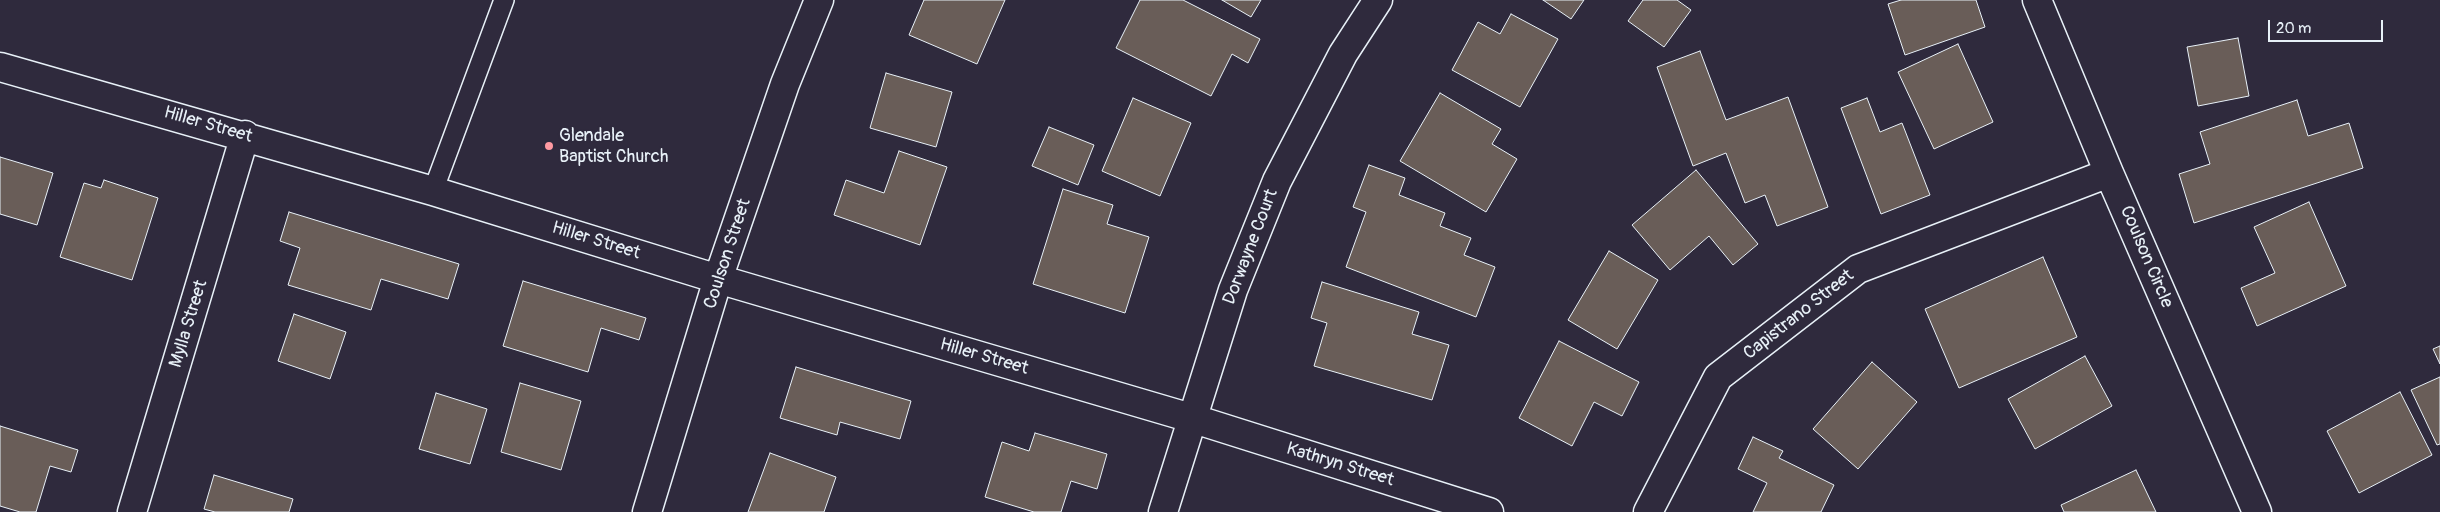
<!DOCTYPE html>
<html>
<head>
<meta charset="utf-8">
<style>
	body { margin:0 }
	#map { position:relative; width:2440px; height:512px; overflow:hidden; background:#2f2a3d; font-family:Pangolin,sans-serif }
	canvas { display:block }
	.scale { position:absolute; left:2268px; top:20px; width:115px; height:22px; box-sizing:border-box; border:2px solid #e8f1f8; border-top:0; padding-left:6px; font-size:15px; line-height:18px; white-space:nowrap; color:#e8f1f8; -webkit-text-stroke:4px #2f2a3d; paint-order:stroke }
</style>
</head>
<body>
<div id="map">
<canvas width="2440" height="512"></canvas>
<div class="scale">20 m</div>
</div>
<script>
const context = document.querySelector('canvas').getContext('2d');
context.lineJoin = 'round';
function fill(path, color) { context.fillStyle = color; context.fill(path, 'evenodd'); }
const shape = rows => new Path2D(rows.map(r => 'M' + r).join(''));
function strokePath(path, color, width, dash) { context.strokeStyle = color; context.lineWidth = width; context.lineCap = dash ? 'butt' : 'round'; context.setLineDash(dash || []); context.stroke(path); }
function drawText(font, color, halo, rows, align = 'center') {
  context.font = font + ' Pangolin,sans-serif'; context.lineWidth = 4; context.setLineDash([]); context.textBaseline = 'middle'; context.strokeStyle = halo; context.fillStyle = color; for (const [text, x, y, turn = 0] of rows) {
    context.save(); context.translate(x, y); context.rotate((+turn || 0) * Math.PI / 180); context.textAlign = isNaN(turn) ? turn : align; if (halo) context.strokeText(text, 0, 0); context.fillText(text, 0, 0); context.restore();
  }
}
const building = shape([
	[924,0,1005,0,977,64,909,35,924,0],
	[1140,0,1183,0,1260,39,1248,63,1232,54,1211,96,1116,48,1140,0],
	[1222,0,1261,0,1251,17,1222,0],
	[1543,0,1584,0,1571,19,1543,0],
	[1643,0,1677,0,1691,10,1664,47,1628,21,1643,0],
	[1901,0,1976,0,1985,27,1905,55,1888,4,1901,0],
	[1511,14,1558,39,1520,107,1452,70,1478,22,1500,34,1511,14],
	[2238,38,2249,96,2198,106,2187,47,2238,38],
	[1958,44,1993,122,1934,149,1898,72,1958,44],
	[1700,51,1726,120,1788,97,1828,207,1777,226,1765,195,1745,203,1726,153,1693,166,1657,67,1700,51],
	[886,73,952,92,936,147,870,128,886,73],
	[1440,93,1501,129,1492,144,1517,159,1486,212,1400,161,1440,93],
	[1133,98,1191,123,1160,196,1102,171,1133,98],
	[1867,98,1880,132,1902,123,1930,195,1881,214,1841,108,1867,98],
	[2297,100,2308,136,2349,123,2363,168,2194,223,2179,174,2210,164,2200,132,2297,100],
	[1049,127,1094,145,1078,185,1032,166,1049,127],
	[899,151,947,167,920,245,834,215,846,180,884,193,899,151],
	[0,157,53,173,37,225,0,214,0,157],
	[1369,165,1405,178,1399,195,1445,213,1440,226,1471,238,1464,255,1495,267,1476,317,1346,267,1366,212,1353,207,1369,165],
	[1696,170,1758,244,1733,265,1709,236,1670,270,1632,225,1696,170],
	[104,180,158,198,132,280,60,257,84,183,101,188,104,180],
	[1063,189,1113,205,1107,224,1149,237,1125,313,1033,284,1063,189],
	[2309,202,2346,286,2257,326,2241,288,2275,273,2254,227,2309,202],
	[289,212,459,264,448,299,381,279,371,310,288,285,300,248,280,241,289,212],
	[1609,251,1658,280,1617,349,1568,320,1609,251],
	[2043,257,2077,337,1959,388,1925,309,2043,257],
	[523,281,646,318,639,340,601,328,588,372,503,346,523,281],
	[1322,282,1419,312,1412,334,1449,345,1432,400,1314,366,1327,323,1311,318,1322,282],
	[294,314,346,332,330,379,278,361,294,314],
	[1559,341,1639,382,1622,416,1594,402,1572,446,1519,418,1559,341],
	[2440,346,2440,364,2433,349,2440,346],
	[2085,356,2112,406,2035,449,2008,399,2085,356],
	[1872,362,1917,402,1858,469,1813,429,1872,362],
	[796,367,911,401,900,439,840,422,837,435,780,418,796,367],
	[2440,377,2440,444,2437,445,2411,390,2440,377],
	[520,383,581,401,561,470,501,452,520,383],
	[2400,392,2432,455,2359,493,2327,431,2400,392],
	[436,393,487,409,470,464,419,449,436,393],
	[0,426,78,450,71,472,50,466,36,512,20,512,0,506,0,426],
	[1035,433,1107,454,1097,489,1071,481,1061,512,1034,512,985,497,1002,442,1029,451,1035,433],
	[1753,437,1783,451,1779,458,1834,485,1821,512,1753,512,1767,483,1738,469,1753,437],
	[770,453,836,477,824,512,748,512,770,453],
	[2136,470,2156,512,2064,512,2061,505,2136,470],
	[214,475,293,499,289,512,215,512,204,509,214,475]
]);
fill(building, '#695d58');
strokePath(building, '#e8f1f8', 1);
const lane = shape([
	[433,191,504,0]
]);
const street = shape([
	[2037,0,2109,173,2257,512],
	[0,67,433,191,718,279,1191,418,1489,512],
	[132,512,245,135],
	[647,512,718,279,785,84,819,0],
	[1163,512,1233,290,1277,181,1343,54,1378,0],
	[1648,512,1718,377,1858,269,2109,173]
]);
strokePath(lane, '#e8f1f8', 22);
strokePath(street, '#e8f1f8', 31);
strokePath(lane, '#2f2a3d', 19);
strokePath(street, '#2f2a3d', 28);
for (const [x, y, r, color] of [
	[549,146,5,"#ff9aa2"]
]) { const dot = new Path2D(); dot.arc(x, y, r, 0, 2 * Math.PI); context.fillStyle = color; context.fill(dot); strokePath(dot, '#2f2a3d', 2); }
drawText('18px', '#e8f1f8', '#2f2a3d', [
	["Hiller Street",208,125,16],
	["Hiller Street",596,241,17],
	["Dorwayne Court",1251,247,-69],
	["Coulson Street",728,254,-72],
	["Coulson Circle",2146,257,67],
	["Capistrano Street",1799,315,-38],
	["Mylla Street",189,324,-73],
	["Hiller Street",984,357,16],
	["Kathryn Street",1340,465,17]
]);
drawText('18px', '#e8f1f8', '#2f2a3d', [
	["Glendale",559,136],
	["Baptist Church",559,157]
], 'left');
</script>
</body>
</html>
